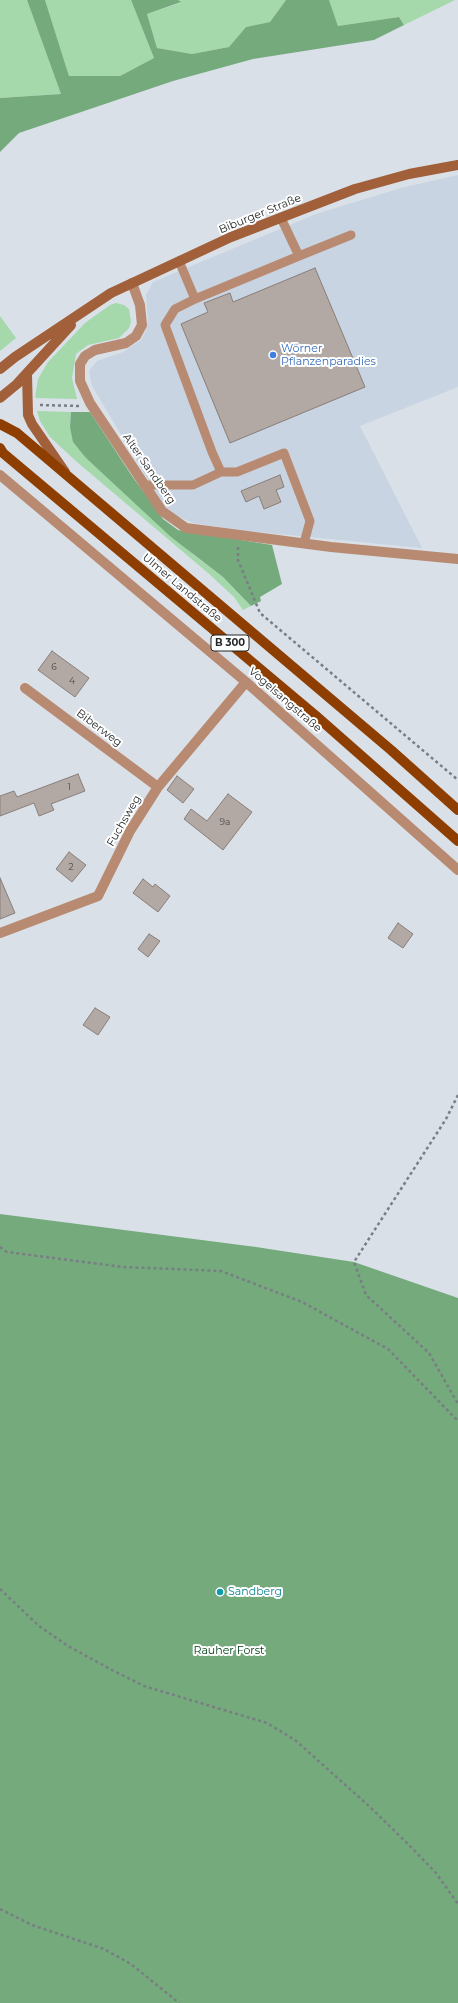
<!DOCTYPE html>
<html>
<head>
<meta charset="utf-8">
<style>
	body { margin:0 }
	canvas { display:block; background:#d9e0e8 }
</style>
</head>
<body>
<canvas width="458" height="2003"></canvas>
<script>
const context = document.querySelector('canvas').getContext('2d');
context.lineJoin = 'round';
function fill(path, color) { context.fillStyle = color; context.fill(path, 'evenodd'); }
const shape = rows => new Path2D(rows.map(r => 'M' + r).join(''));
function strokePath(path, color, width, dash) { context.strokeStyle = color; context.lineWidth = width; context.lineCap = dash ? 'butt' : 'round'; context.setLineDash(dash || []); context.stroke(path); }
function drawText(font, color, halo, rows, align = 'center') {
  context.font = font + ' Montserrat,sans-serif'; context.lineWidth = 4; context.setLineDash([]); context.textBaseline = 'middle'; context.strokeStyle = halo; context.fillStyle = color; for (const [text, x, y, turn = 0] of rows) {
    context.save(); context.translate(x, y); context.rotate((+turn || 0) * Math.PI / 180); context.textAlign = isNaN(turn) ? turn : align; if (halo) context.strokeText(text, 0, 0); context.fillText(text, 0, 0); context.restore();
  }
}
fill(shape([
	[458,175,458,387,360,426,422,548,237,530,193,523,175,515,162,503,92,386,89,371,97,361,123,352,141,340,146,331,148,319,146,295,153,282,316,214,401,188]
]), '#c8d4e1');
fill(shape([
	[0,0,27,0,61,94,0,98],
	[45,0,131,0,154,58,120,76,69,76],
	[178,0,286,0,270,22,246,27,229,47,192,54,157,48,147,14,180,3],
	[329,0,455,0,404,25,399,17,338,26],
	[116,303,124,305,129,309,131,322,129,328,119,338,88,345,76,354,72,378,77,399,35,398,38,379,48,362,85,323,110,305],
	[0,316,16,338,0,351],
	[37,411,71,412,70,427,86,458,195,556,223,577,251,606,243,610,234,597,208,573,77,462,50,437,40,421]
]), '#a5d9ac');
fill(shape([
	[27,0,45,0,69,76,120,76,154,58,131,0,178,0,181,2,147,14,157,48,192,54,229,47,246,27,270,22,286,0,329,0,338,26,399,17,404,25,374,40,253,59,173,81,19,133,0,152,0,98,61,94],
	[71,412,90,412,132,476,163,519,178,530,272,545,282,584,260,597,261,601,251,606,223,577,171,537,86,458,73,442,70,427],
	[0,1214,256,1247,354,1262,458,1298,458,2003,0,2003]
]), '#74aa7c');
const building = shape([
	[315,268,365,387,230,443,181,324,208,312,204,303,230,293,233,302,315,268],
	[280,475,284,487,276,490,281,502,264,509,259,496,246,502,241,491,280,475],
	[52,651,89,678,75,697,38,670,52,651],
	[78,774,85,791,51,804,54,810,39,816,34,803,0,816,0,796,14,791,17,797,78,774],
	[177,776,194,789,183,803,167,790,177,776],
	[228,794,252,812,223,850,184,819,191,809,207,821,228,794],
	[69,852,86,865,72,882,56,869,69,852],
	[0,878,15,913,0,919,0,878],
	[143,879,153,887,155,884,170,896,158,912,133,893,143,879],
	[398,923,413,934,403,948,388,938,398,923],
	[149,934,160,941,148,957,138,949,149,934],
	[95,1008,110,1017,98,1035,83,1025,95,1008]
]);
fill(building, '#b3a9a4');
strokePath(building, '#887e7a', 1);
strokePath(shape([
	[40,405,79,406],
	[238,547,238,560,260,613,458,780],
	[458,1095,446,1119,354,1262,366,1295,429,1353,458,1404],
	[0,1247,7,1252,123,1267,221,1271,302,1302,388,1349,458,1421],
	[0,1589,39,1626,68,1646,112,1670,144,1686,267,1723,295,1740,369,1806,409,1845,436,1873,458,1904],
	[0,1909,32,1925,104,1949,131,1964,179,2003]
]), '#797e83', 2.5, [3, 3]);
strokePath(shape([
	[299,256,351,235],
	[179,261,195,299,175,309,165,325,212,452,221,472,237,472,284,453,310,521,304,543],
	[195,299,299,256,281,218],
	[144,485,193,485,221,472]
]), '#b88a71', 9);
strokePath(shape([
	[132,283,140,305,142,325,136,336,126,343,95,350,85,356,80,364,80,381,90,403,162,511,186,528,331,547,458,559],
	[0,475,246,682,458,870],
	[25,688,158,787],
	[0,933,98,896,130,831,158,787,246,682]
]), '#b88a71', 10);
strokePath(shape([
	[0,369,15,357,111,293,231,237,355,189,409,174,458,165],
	[27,374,28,415,32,424,65,472],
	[0,398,17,384,71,325]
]), '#a15f3a', 10);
strokePath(shape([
	[0,424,17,433,391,750,458,810],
	[0,448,3,453,315,715,458,841]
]), '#8e3e00', 10);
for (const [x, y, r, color] of [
	[273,355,4,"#3f7fe0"],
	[220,1592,4,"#0f9aa8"]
]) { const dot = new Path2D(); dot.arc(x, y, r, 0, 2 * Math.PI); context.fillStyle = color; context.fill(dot); strokePath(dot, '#fff', 1.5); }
drawText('9px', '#484848', null, [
	["6",54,667],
	["4",72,681],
	["1",69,787],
	["9a",225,822],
	["2",71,867]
]);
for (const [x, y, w] of [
	[230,643,38]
]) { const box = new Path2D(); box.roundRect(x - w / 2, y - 8, w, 16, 3); context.fillStyle = '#fff'; context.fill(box); strokePath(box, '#242729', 1); }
drawText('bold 10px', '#242729', null, [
	["B 300",230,643]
]);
drawText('11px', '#242729', '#fff', [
	["Biburger Straße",260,214,-22],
	["Alter Sandberg",149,469,55],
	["Ulmer Landstraße",182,588,40],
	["Vogelsangstraße",285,700,41],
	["Biberweg",99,728,37],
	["Fuchsweg",124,821,-60]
]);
drawText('11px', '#366cbe', '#fff', [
	["Wörner",281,349],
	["Pflanzenparadies",281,362]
], 'left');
drawText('11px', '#0d838f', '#fff', [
	["Sandberg",228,1592]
], 'left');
drawText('11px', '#004116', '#fff', [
	["Rauher Forst",229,1651]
]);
</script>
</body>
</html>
